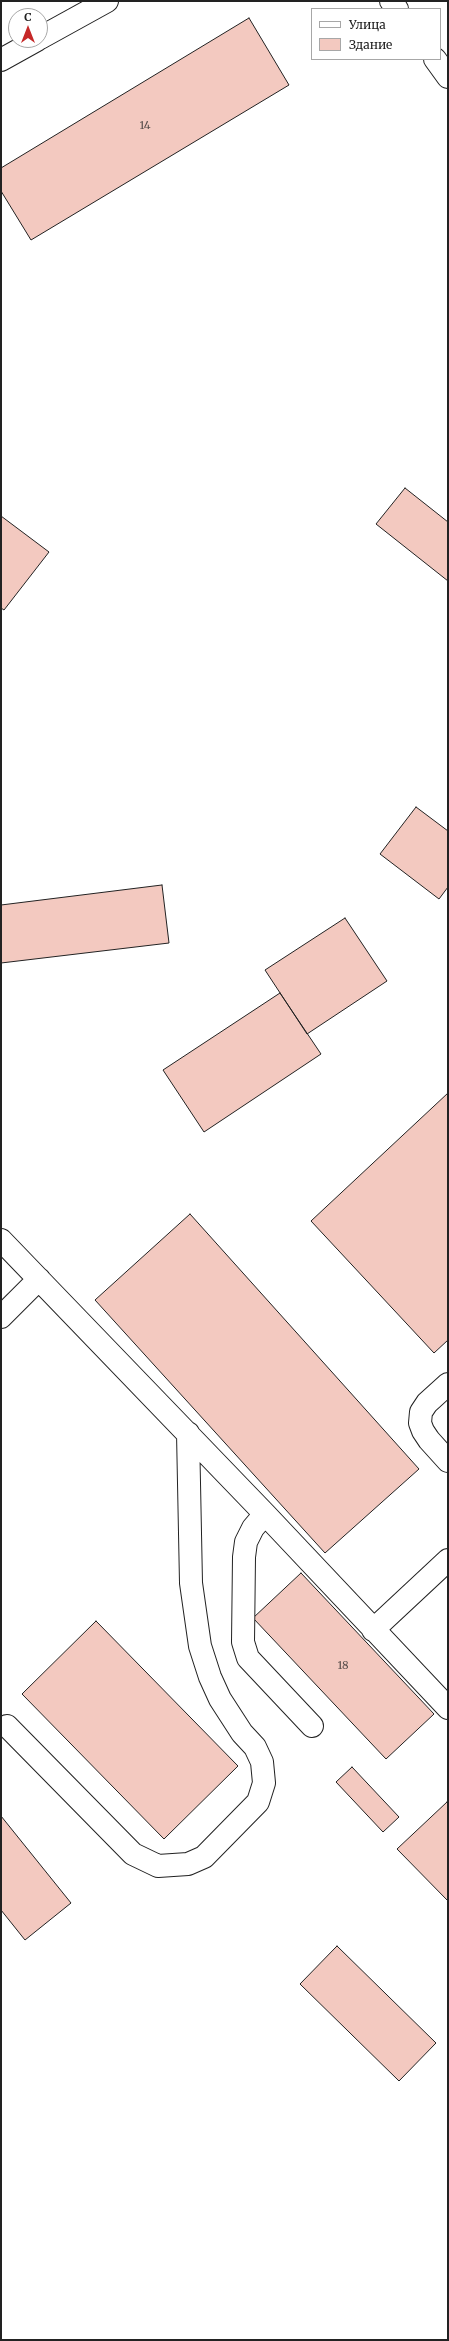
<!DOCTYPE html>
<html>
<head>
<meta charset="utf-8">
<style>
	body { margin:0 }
	#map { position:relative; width:449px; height:2341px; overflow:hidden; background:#fff; font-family:Merriweather,serif }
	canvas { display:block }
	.frame { position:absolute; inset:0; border:2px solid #222; pointer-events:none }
	.legend { position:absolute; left:311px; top:8px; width:130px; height:52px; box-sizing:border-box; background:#fff; border:1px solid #a7a7a7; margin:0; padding:5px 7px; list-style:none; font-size:12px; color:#222 }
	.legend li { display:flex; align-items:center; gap:8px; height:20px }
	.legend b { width:20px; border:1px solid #a7a7a7 }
	.north { position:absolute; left:8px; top:8px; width:40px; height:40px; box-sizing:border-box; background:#fff; border:1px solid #a7a7a7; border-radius:50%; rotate:0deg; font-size:11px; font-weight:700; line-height:16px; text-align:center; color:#222 }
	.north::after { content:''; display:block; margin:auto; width:14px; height:18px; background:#c62828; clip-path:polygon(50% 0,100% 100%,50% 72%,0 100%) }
</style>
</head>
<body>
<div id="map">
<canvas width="449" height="2341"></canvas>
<div class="frame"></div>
<ul class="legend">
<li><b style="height:5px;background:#fff"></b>Улица</li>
<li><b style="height:11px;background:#f3c9c0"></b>Здание</li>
</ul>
<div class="north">С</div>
</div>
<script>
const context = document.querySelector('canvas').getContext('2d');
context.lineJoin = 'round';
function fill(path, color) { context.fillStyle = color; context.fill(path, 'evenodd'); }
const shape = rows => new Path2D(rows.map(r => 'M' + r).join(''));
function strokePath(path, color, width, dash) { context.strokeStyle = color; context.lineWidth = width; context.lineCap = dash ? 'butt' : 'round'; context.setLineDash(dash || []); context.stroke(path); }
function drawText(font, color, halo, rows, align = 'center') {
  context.font = font + ' Merriweather,serif'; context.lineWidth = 3; context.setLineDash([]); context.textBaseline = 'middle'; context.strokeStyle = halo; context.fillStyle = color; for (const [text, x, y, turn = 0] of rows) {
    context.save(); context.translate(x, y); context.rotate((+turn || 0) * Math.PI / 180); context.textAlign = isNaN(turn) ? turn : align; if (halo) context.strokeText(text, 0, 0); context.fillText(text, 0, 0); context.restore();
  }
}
const building = shape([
	[249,18,289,85,31,240,1,191,1,168,249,18],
	[405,488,448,522,448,581,376,524,405,488],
	[1,516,49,552,4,610,1,608,1,516],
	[416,807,448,831,448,887,439,899,380,854,416,807],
	[162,885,169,943,1,963,1,905,162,885],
	[345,918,387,981,307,1034,265,970,345,918],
	[280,993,321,1054,204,1132,163,1070,280,993],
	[448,1093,448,1340,434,1353,311,1221,448,1093],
	[190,1214,419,1469,325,1553,95,1300,190,1214],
	[301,1573,434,1714,386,1759,253,1618,301,1573],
	[96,1621,238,1766,164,1839,22,1694,96,1621],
	[352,1767,399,1817,383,1832,336,1782,352,1767],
	[447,1802,448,1803,448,1901,397,1849,447,1802],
	[1,1816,71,1903,25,1940,1,1910,1,1816],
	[337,1946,436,2043,399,2081,300,1984,337,1946]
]);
fill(building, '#f3c9c0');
strokePath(building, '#222', 1);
const minor = shape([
	[391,1,397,9],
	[40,38,107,1],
	[435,59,448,77],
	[1,60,37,40],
	[1,1240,265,1514,448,1708],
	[1,1317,39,1279],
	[448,1384,427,1403,421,1412,420,1423,423,1431,429,1440,448,1461],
	[265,1514,253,1528,246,1542,244,1557,243,1642,248,1658,312,1726],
	[373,1630,448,1560],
	[7,1726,133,1854,158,1866,188,1864,204,1857,258,1802,264,1783,262,1762,255,1747,242,1733,220,1699,210,1677,200,1646,191,1583,188,1433]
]);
strokePath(minor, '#222', 24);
strokePath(minor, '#fff', 22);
drawText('11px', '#564c4a', null, [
	["14",145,126],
	["18",343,1666]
]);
</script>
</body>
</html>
